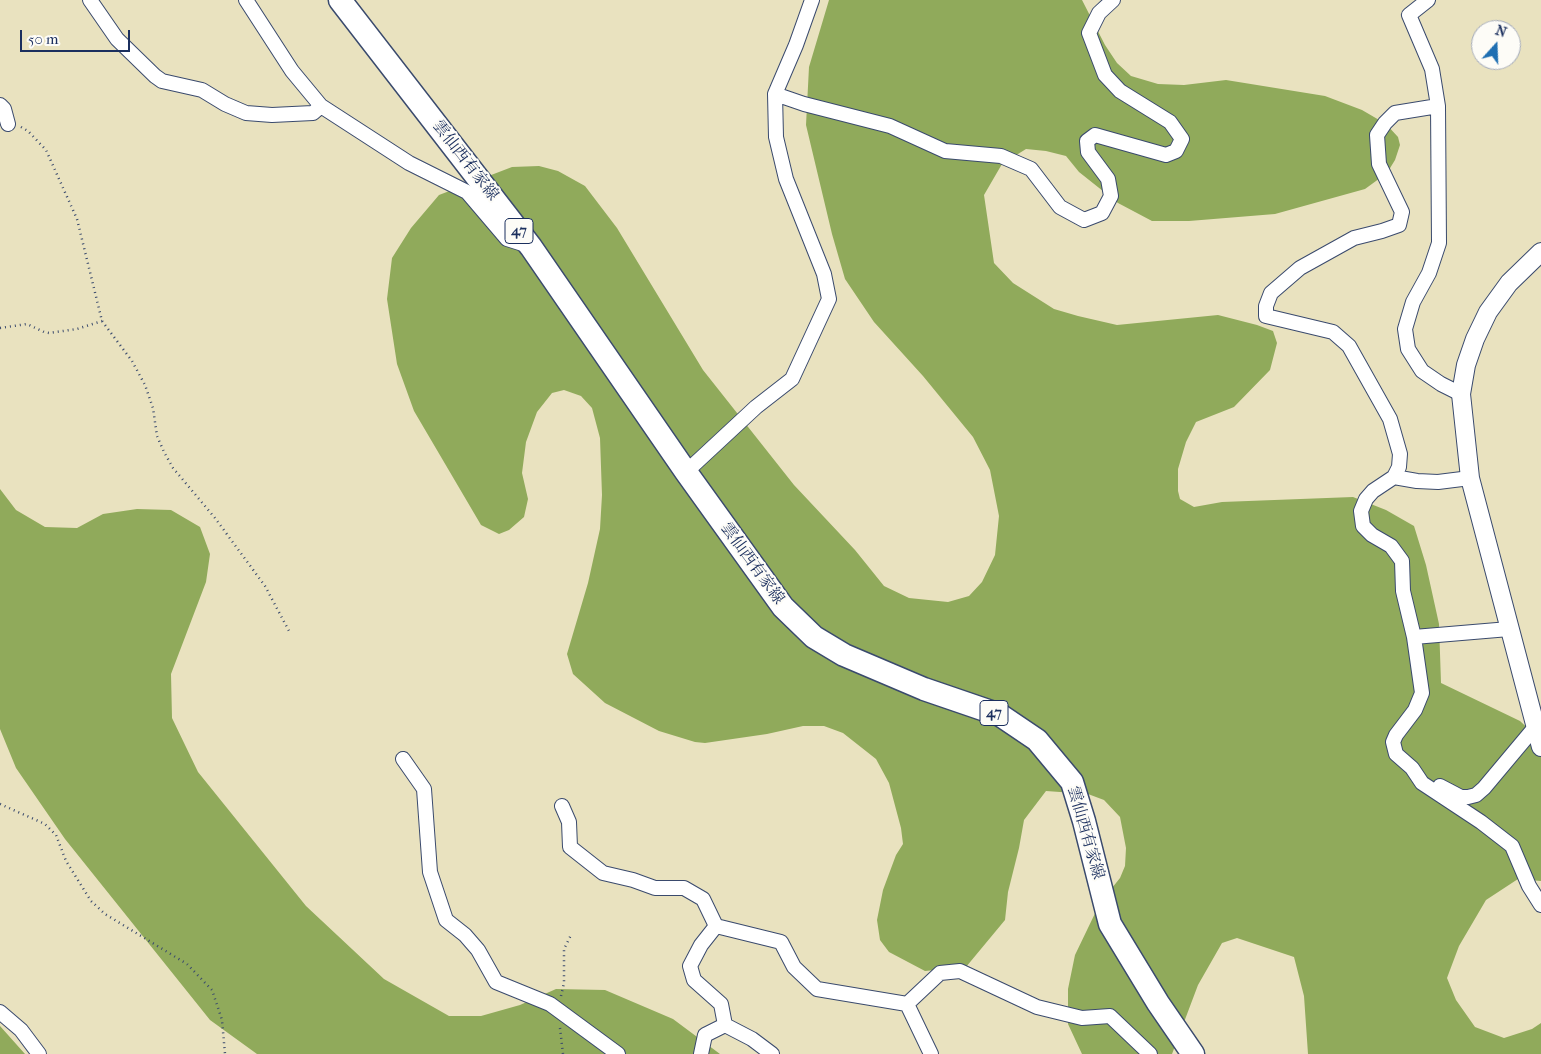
<!DOCTYPE html>
<html>
<head>
<meta charset="utf-8">
<style>
	body { margin:0 }
	#map { position:relative; width:1541px; height:1054px; overflow:hidden; background:#e9e2bf; font-family:"IM FELL French Canon",serif }
	canvas { display:block }
	.north { position:absolute; left:1471px; top:20px; width:50px; height:50px; box-sizing:border-box; background:#fdfcf7; border:1px solid #a3aaba; border-radius:50%; rotate:20deg; font-size:14px; font-weight:700; line-height:20px; text-align:center; color:#1b2f5e }
	.north::after { content:''; display:block; margin:auto; width:18px; height:22px; background:#1f6fb2; clip-path:polygon(50% 0,100% 100%,50% 72%,0 100%) }
	.scale { position:absolute; left:20px; top:30px; width:110px; height:22px; box-sizing:border-box; border:2px solid #1b2f5e; border-top:0; padding-left:6px; font-size:15px; line-height:18px; white-space:nowrap; color:#1b2f5e; -webkit-text-stroke:4px #fdfcf7; paint-order:stroke }
</style>
</head>
<body>
<div id="map">
<canvas width="1541" height="1054"></canvas>
<div class="north">N</div>
<div class="scale">50 m</div>
</div>
<script>
const context = document.querySelector('canvas').getContext('2d');
context.lineJoin = 'round';
function fill(path, color) { context.fillStyle = color; context.fill(path, 'evenodd'); }
const shape = rows => new Path2D(rows.map(r => 'M' + r).join(''));
function strokePath(path, color, width, dash) { context.strokeStyle = color; context.lineWidth = width; context.lineCap = dash ? 'butt' : 'round'; context.setLineDash(dash || []); context.stroke(path); }
function drawText(font, color, halo, rows, align = 'center') {
  context.font = font + ' "IM FELL French Canon","Noto Serif JP",serif'; context.lineWidth = 4; context.setLineDash([]); context.textBaseline = 'middle'; context.strokeStyle = halo; context.fillStyle = color; for (const [text, x, y, turn = 0] of rows) {
    context.save(); context.translate(x, y); context.rotate((+turn || 0) * Math.PI / 180); context.textAlign = isNaN(turn) ? turn : align; if (halo) context.strokeText(text, 0, 0); context.fillText(text, 0, 0); context.restore();
  }
}
fill(shape([
	[829,0,1082,0,1105,45,1117,63,1131,76,1158,84,1184,85,1226,80,1325,96,1362,110,1386,124,1398,137,1400,145,1395,160,1387,173,1365,189,1275,214,1189,221,1152,221,1118,203,1079,172,1066,156,1046,151,1026,149,1002,164,984,195,994,263,1013,283,1054,309,1078,316,1117,325,1218,315,1257,325,1273,331,1277,343,1270,370,1234,407,1196,422,1186,442,1178,469,1178,491,1180,499,1194,507,1222,502,1353,497,1386,510,1414,526,1426,565,1439,624,1441,683,1520,721,1541,741,1541,881,1518,879,1486,900,1459,946,1447,978,1456,1000,1475,1027,1504,1038,1532,1029,1541,1023,1541,1054,1308,1054,1304,996,1294,957,1237,938,1222,943,1198,985,1172,1054,1082,1054,1068,1024,1068,989,1075,955,1100,903,1120,878,1125,866,1126,848,1120,817,1104,800,1088,794,1046,791,1024,820,1019,848,1008,892,1005,920,966,967,925,971,889,952,880,940,877,920,883,890,896,855,903,844,901,828,889,783,876,759,843,733,824,726,803,726,767,734,705,743,695,742,659,731,605,703,573,674,567,654,588,583,600,529,602,495,600,438,592,408,581,396,564,390,552,393,537,412,526,442,522,473,528,499,524,517,509,530,499,534,481,525,414,411,397,364,387,299,392,258,411,228,439,195,512,167,539,166,558,171,585,186,617,228,703,370,794,485,855,550,884,586,909,598,948,602,969,596,982,582,995,555,999,516,990,470,973,437,923,376,874,322,845,279,832,234,806,125,809,67],
	[0,489,16,510,45,527,77,528,103,514,137,509,171,510,200,527,210,554,206,582,171,674,172,718,198,772,306,906,384,979,449,1016,481,1016,520,1005,556,989,605,990,673,1019,720,1054,257,1054,210,1020,65,839,16,768,0,729],
	[0,1026,25,1054,0,1054]
]), '#90aa5b');
const minor = shape([
	[90,0,117,39,155,76,162,81,202,90,225,104,246,113,272,115,313,113,321,106],
	[246,0,292,71,321,106,409,163,467,192,507,239,529,246],
	[1428,0,1409,15,1432,69,1438,106,1439,243,1429,273,1413,302,1405,329,1408,349,1422,371,1441,384,1461,394],
	[775,94,804,104,890,126,945,151,1001,156,1031,169,1060,207,1084,220,1102,213,1111,196,1108,179,1088,152,1087,141,1095,135,1166,155,1176,151,1182,139,1170,122,1120,91,1105,75,1089,33,1099,13,1113,0],
	[0,105,4,109,8,124],
	[1438,106,1395,113,1385,123,1377,135,1379,164,1402,212,1399,225,1382,231,1354,238,1300,268,1271,293,1266,306,1266,316,1333,332,1349,346,1390,419,1400,454,1399,467,1394,477,1373,491,1366,499,1361,511,1363,526,1372,535,1391,546,1402,561,1403,591,1414,637,1422,693,1415,710,1396,735,1393,742,1396,754,1412,768,1422,783,1481,822,1512,846,1529,886,1541,905],
	[686,472,756,407,792,379,829,299,824,274,786,179,776,137,775,94,796,45,812,0],
	[1394,477,1417,481,1438,482,1470,478],
	[1414,637,1509,629],
	[403,759,424,789,430,872,446,920,465,935,478,950,496,982,550,1004,618,1054],
	[1440,786,1461,797,1468,797,1476,795,1484,788,1536,726],
	[562,806,569,822,570,847,603,873,633,880,655,888,684,888,703,899,716,926,781,942,794,967,817,989,907,1004,940,973,960,971,1037,1007,1082,1018,1110,1016,1150,1054],
	[716,926,701,945,690,966,694,980,721,1004,725,1025],
	[907,1004,931,1054],
	[0,1012,21,1030,39,1054],
	[701,1054,705,1035,725,1025,752,1039,772,1054]
]);
const tertiary = shape([
	[1541,252,1509,283,1488,312,1475,339,1466,365,1461,394,1470,478,1541,747]
]);
const primary = shape([
	[340,0,531,247,686,472,783,607,814,637,844,655,924,689,1000,715,1037,740,1072,782,1084,821,1110,924,1158,1003,1193,1054]
]);
strokePath(minor, '#3a4a6d', 16);
strokePath(tertiary, '#3a4a6d', 20);
strokePath(primary, '#3a4a6d', 25);
strokePath(shape([
	[21,127,28,131,46,150,77,219,102,321,132,361,145,385,153,408,157,436,164,452,173,468,215,518,265,586,289,631],
	[0,328,27,324,44,332,49,333,77,329,102,321],
	[0,804,45,824,56,835,66,861,91,901,105,914,187,964,212,990,222,1020,225,1054],
	[561,996,564,983,564,949,571,935],
	[560,1028,563,1054]
]), '#3a4a6d', 2.5, [1, 4]);
strokePath(minor, '#fff', 14);
strokePath(tertiary, '#fff', 18);
strokePath(primary, '#fff', 22);
for (const [x, y, w] of [
	[519,231,28],
	[994,713,28]
]) { const box = new Path2D(); box.roundRect(x - w / 2, y - 12.5, w, 25, 4); context.fillStyle = '#fdfcf7'; context.fill(box); strokePath(box, '#1b2f5e', 1); }
drawText('bold 15px', '#1b2f5e', null, [
	["47",519,231],
	["47",994,713]
]);
drawText('16px', '#1b2f5e', '#fdfcf7', [
	["雲仙西有家線",465,161,52],
	["雲仙西有家線",752,564,54],
	["雲仙西有家線",1085,833,74]
]);
</script>
</body>
</html>
